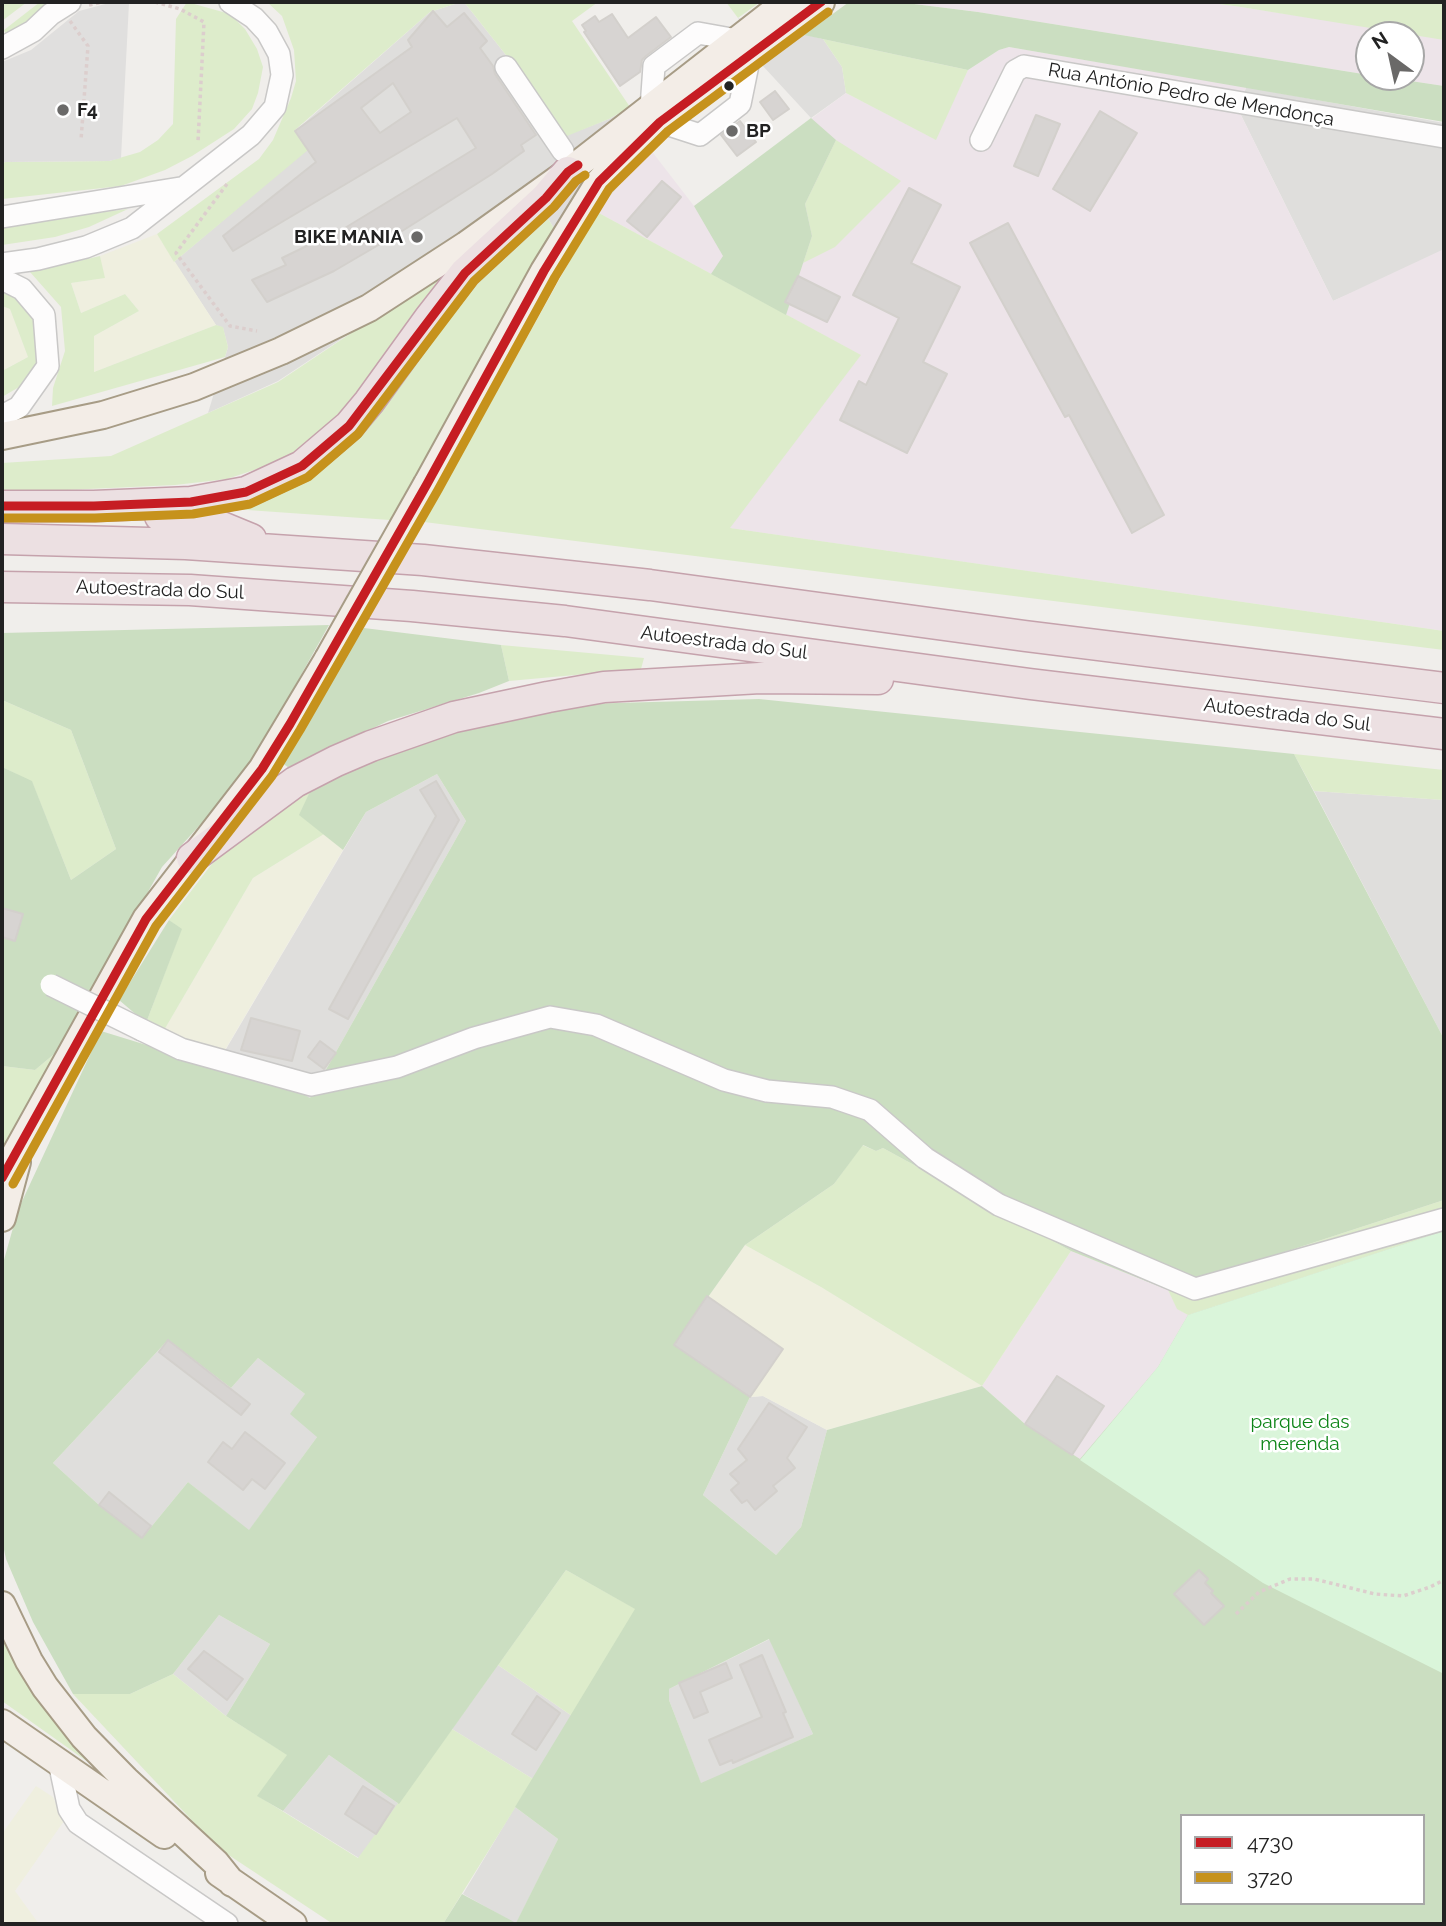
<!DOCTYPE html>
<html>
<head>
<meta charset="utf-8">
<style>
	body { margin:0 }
	#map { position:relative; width:1446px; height:1926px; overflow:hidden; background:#f0eeeb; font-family:Raleway,sans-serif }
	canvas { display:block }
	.frame { position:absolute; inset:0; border:4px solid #222; pointer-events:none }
	.legend { position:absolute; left:1180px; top:1814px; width:245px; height:91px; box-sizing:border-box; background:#fff; border:2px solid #a7a7a7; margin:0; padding:9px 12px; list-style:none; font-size:21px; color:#222 }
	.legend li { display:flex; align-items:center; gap:14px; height:35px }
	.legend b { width:35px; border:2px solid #a7a7a7 }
	.north { position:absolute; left:1355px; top:21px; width:70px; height:70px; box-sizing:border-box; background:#fff; border:2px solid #a7a7a7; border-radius:50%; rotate:327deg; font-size:19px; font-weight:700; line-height:28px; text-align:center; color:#222 }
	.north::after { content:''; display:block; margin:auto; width:24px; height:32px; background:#6a6968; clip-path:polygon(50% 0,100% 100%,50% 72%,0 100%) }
</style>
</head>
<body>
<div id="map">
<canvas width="1446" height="1926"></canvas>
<div class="frame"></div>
<ul class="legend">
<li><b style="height:9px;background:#c61d23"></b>4730</li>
<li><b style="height:9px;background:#c6921c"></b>3720</li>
</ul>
<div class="north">N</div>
</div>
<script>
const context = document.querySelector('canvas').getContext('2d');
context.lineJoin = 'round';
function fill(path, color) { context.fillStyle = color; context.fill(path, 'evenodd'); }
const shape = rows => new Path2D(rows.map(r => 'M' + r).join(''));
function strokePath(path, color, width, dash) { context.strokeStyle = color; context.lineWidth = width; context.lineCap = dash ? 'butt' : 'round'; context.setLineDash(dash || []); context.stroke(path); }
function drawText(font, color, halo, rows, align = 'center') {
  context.font = font + ' Raleway,sans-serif'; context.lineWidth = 5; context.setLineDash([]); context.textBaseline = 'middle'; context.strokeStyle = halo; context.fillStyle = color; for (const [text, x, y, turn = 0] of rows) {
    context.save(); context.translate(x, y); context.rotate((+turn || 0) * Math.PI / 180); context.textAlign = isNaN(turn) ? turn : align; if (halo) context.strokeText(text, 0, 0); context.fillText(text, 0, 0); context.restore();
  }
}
fill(shape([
	[461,2,464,2,513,64,562,137,609,119,630,107,650,149,597,212,584,237,555,230,544,212,414,291,278,381,208,413,228,347,223,328,216,325,174,262,307,149,295,131,430,12],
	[738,18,823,39,842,67,846,93,811,118,762,65],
	[1246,87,1444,123,1444,253,1333,301,1239,111],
	[437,774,466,821,310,1098,216,1066,366,812],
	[1314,791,1444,800,1444,1039],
	[168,1340,231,1388,258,1358,305,1394,317,1437,249,1531,188,1482,142,1538,99,1505,53,1463],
	[763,1396,827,1430,801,1527,776,1555,703,1495,750,1397],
	[219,1615,270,1644,226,1716,173,1674],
	[770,1639,813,1734,701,1784,669,1700,669,1689],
	[498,1665,572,1716,533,1779,452,1729],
	[329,1755,399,1804,359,1858,283,1811],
	[515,1807,558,1839,516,1924,463,1894]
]), '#dfdedc');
fill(shape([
	[898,2,1205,2,1241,7,1444,38,1444,86,1384,77,1411,77,1411,35,1369,35,1369,75,978,12],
	[1009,47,1246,87,1239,111,1333,301,1444,249,1444,631,729,528,860,355,597,212,650,149,694,206,846,93,935,139,968,70,999,50],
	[1071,1251,1168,1290,1177,1308,1188,1315,1158,1367,1080,1460,1025,1424,982,1386]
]), '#ede4e9');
fill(shape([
	[157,234,216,325,94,372,94,336,139,311,125,294,81,313,71,283,104,278,100,256],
	[2,306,10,309,28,357,2,371],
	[324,834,343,850,222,1055,163,1032,253,878],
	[745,1245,821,1287,982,1386,827,1430,763,1396,750,1397,674,1345],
	[36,1786,53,1797,64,1821,15,1891,39,1924,2,1924,2,1834]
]), '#efefdf');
fill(shape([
	[2,2,27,2,2,21],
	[40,2,54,2,7,38,4,30],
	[187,2,230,14,245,29,257,49,263,67,258,93,252,109,234,129,192,156,165,170,121,186,2,199,2,164,5,162,109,161,140,152,158,140,173,124,176,19],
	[267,2,461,2,430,12,295,130,308,150,174,262,157,234,259,159,273,140,291,98,296,81,294,50,282,16],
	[464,2,598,2,572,21,630,107,609,119,562,138,513,64],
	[726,2,760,2,738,18],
	[1205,2,1444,2,1444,40,1241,7],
	[823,39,968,70,936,140,846,93,842,67],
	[836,140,901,181,835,247,803,263,812,236,805,204],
	[128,209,89,227,55,237,2,245,2,225],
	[544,212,555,230,390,520,233,509,292,485,475,271],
	[597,212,861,355,730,528,1444,631,1444,650,424,522],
	[462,254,365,389,313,443,275,463,227,479,175,485,2,493,2,463,111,456,278,382,414,291],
	[100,256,105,278,71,283,81,313,125,294,139,311,94,336,94,372,216,325,223,327,228,347,225,357,52,406,53,388,65,351,61,307,30,272],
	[2,287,15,293,35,320,38,364,26,383,2,397,2,371,28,357,10,309,2,306],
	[501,645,644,658,641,669,509,681],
	[2,700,71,730,116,849,71,880,32,782,2,767],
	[1294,754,1444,770,1444,800,1314,791],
	[313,785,300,815,324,834,253,878,163,1032,146,1023,181,930,169,920,221,852],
	[59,1050,2,1156,2,1066,35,1070],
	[862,1145,876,1151,883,1148,1071,1251,982,1386,821,1287,745,1245,834,1184],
	[1444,1200,1444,1231,1188,1315,1177,1309,1168,1290],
	[566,1570,636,1609,572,1716,498,1665],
	[2,1621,102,1772,2,1701],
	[173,1674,226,1716,288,1755,258,1796,358,1858,452,1729,533,1779,443,1924,333,1924,218,1848,73,1694,130,1694]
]), '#ddeccb');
fill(shape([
	[849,2,898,2,978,12,1369,75,1369,77,1384,77,1444,86,1444,122,1009,47,999,50,968,70,804,35],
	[811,118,836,140,805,204,812,236,786,315,711,274,723,256,694,206],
	[329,625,245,775,162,867,59,1050,35,1070,2,1066,2,767,32,781,71,880,116,849,71,730,2,700,2,633],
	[364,628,501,645,509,681,479,693,388,721,289,768,281,762],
	[759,699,1294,754,1444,1039,1444,1200,1168,1290,1071,1251,883,1148,876,1151,863,1145,834,1184,745,1245,674,1345,750,1397,703,1495,776,1555,801,1527,827,1430,982,1386,1025,1424,1080,1459,1158,1367,1188,1315,1444,1231,1444,1924,443,1924,462,1894,516,1923,558,1839,515,1807,635,1609,566,1570,399,1804,329,1755,283,1811,257,1796,287,1755,226,1716,270,1644,219,1615,173,1674,130,1694,73,1694,33,1622,6,1559,2,1540,2,1267,18,1210,101,1031,299,1092,310,1098,466,821,437,774,366,812,343,850,299,815,313,785,447,730,581,704],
	[168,1340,231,1388,258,1358,305,1394,290,1414,317,1437,249,1530,188,1482,142,1538,99,1505,53,1463],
	[769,1639,813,1734,701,1783,669,1700,669,1689],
	[1182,1816,1423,1816,1423,1903,1182,1903],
	[169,920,182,929,146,1023,119,1000]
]), '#cbdec1');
fill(shape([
	[1444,1231,1444,1674,1263,1583,1080,1460,1158,1367,1188,1315]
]), '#daf5da');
fill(shape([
	[113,2,129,3,121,158,109,161,5,162,2,164,2,62,31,50,79,11]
]), '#e0dfde');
const building = shape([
	[433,11,447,27,464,13,487,41,480,48,493,66,495,74,536,135,521,145,524,151,492,174,399,233,334,271,267,302,252,280,286,265,282,258,315,242,317,245,476,148,457,118,233,251,223,236,316,162,295,131,412,47,408,40,433,11],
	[393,83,411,112,380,133,361,108,393,83],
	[612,14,628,38,656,17,671,37,646,56,642,60,640,72,620,86,584,32,586,31,582,25,595,16,599,22,612,14],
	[775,91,789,109,773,120,760,102,775,91],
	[1100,111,1137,133,1090,211,1053,189,1100,111],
	[1036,115,1060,124,1038,176,1014,166,1036,115],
	[740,121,756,142,737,156,721,135,740,121],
	[662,181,681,197,647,237,627,221,662,181],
	[909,188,941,205,911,263,960,287,923,362,947,374,907,453,840,420,859,381,866,385,899,318,853,295,909,188],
	[1008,223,1164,515,1132,533,1069,415,1065,417,970,243,1008,223],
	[798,276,840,297,827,322,785,302,798,276],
	[436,781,459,820,348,1019,329,1009,436,816,420,790,436,781],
	[2,908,23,914,15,941,2,937,2,908],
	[251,1018,300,1031,292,1061,241,1050,251,1018],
	[320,1041,336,1053,324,1069,308,1057,320,1041],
	[707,1296,783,1349,750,1397,674,1345,707,1296],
	[168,1340,250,1404,241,1415,159,1352,168,1340],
	[1057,1376,1104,1406,1072,1455,1025,1424,1057,1376],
	[769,1403,807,1427,787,1458,795,1468,773,1486,777,1491,755,1510,747,1500,742,1503,731,1490,739,1483,730,1474,747,1460,738,1449,769,1403],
	[245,1432,285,1463,265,1489,252,1479,243,1490,208,1462,223,1442,232,1449,245,1432],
	[109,1492,151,1526,142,1538,99,1505,109,1492],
	[1199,1570,1208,1579,1205,1583,1213,1591,1211,1593,1224,1606,1204,1625,1174,1594,1199,1570],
	[204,1651,243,1679,227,1700,188,1669,204,1651],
	[762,1655,786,1712,783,1713,793,1737,733,1763,732,1760,720,1765,709,1740,762,1717,740,1665,762,1655],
	[726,1663,732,1678,700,1692,708,1712,694,1718,679,1683,726,1663],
	[537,1696,560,1713,536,1750,512,1734,537,1696],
	[363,1786,394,1806,376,1834,345,1814,363,1786]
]);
fill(building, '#d7d4d2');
strokePath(building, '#d3d0cc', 2);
const minor = shape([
	[2,48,33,31,51,14,70,2],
	[506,67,563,151],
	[651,108,654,66,698,33,737,40],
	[660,122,700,135,740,104,750,55],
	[981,140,1015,71,1024,66,1444,137],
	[2,217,180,188],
	[2,264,38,259,86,247,132,228,251,135,275,107,282,75,279,54,267,32,254,18,230,2],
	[2,279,22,289,44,315,48,366,19,407,2,416],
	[142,1030,181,1049,311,1085,397,1067,474,1038,550,1017,596,1025,724,1080,767,1091,832,1097,870,1110,925,1158,999,1205,1195,1289,1444,1219],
	[59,1762,69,1809,78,1823,227,1924]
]);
const major = shape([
	[2,436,103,415,194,387,281,351,369,308,466,245,568,172,786,2],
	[427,484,544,271,599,182,620,159,660,122,821,2],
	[2,1178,146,919,262,769,328,659],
	[2,1218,17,1162],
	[2,1605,29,1661,45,1687,84,1737,126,1780,216,1863,232,1883],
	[2,1723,164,1835],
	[219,1873,293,1924]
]);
const highway = shape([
	[2,506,94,506,191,502,246,492,302,466,349,426,369,402,429,319,465,273,546,198,568,172],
	[160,516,217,525,251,539],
	[2,539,186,544,423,560,650,585,1025,636,1444,688],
	[2,587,190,590,412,606,565,621,1030,684,1444,734],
	[192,858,295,782,336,761,371,746,454,717,548,697,604,687,760,678,878,679]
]);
strokePath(minor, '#c9c8c7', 24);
strokePath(major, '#a79c86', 30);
strokePath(highway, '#c5a2ac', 33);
strokePath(shape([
	[155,2,180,9,204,22,198,142],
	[89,5,103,2],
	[70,21,88,46,81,140],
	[227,184,176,253,230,326,257,331],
	[1236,1614,1259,1592,1290,1579,1314,1579,1375,1594,1403,1596,1430,1587,1444,1580]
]), '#dccecd', 3.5, [3.5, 3.5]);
strokePath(minor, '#fdfcfc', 21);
strokePath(major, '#f3ede7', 26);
strokePath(highway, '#ece0e2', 30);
const minorBridge = shape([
	[51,985,142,1030]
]);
const majorBridge = shape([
	[328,659,427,484]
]);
strokePath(minorBridge, '#c9c8c7', 24, []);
strokePath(majorBridge, '#a79c86', 30, []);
strokePath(minorBridge, '#fdfcfc', 21);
strokePath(majorBridge, '#f3ede7', 26);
strokePath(shape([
	[2,506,94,506,191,502,246,492,302,466,349,426,465,273,546,198,568,172,578,165],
	[2,1178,146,919,262,769,290,724,427,484,544,271,599,182,660,122,821,2]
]), '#c61d23', 9);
strokePath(shape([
	[2,518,95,518,193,514,250,504,308,477,358,434,474,281,554,207,576,181,585,175],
	[13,1184,156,926,272,776,300,730,438,490,555,277,609,189,668,131,828,12]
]), '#c6921c', 9);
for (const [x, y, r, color] of [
	[729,86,6,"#222"],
	[63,110,7,"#6a6968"],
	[732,131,7,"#6a6968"],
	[417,237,7,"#6a6968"]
]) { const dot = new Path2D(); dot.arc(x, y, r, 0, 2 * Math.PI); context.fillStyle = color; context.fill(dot); strokePath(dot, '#fff', 2.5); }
drawText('19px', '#222', '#fff', [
	["Rua António Pedro de Mendonça",1191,95,10],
	["Autoestrada do Sul",160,590,2],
	["Autoestrada do Sul",724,643,7],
	["Autoestrada do Sul",1287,715,7]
]);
drawText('bold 19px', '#222', '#fff', [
	["F4",77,110],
	["BP",746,131],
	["BIKE MANIA",403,237,"right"]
], 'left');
drawText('19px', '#0c8416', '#fff', [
	["parque das",1300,1422],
	["merenda",1300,1444]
]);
</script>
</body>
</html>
